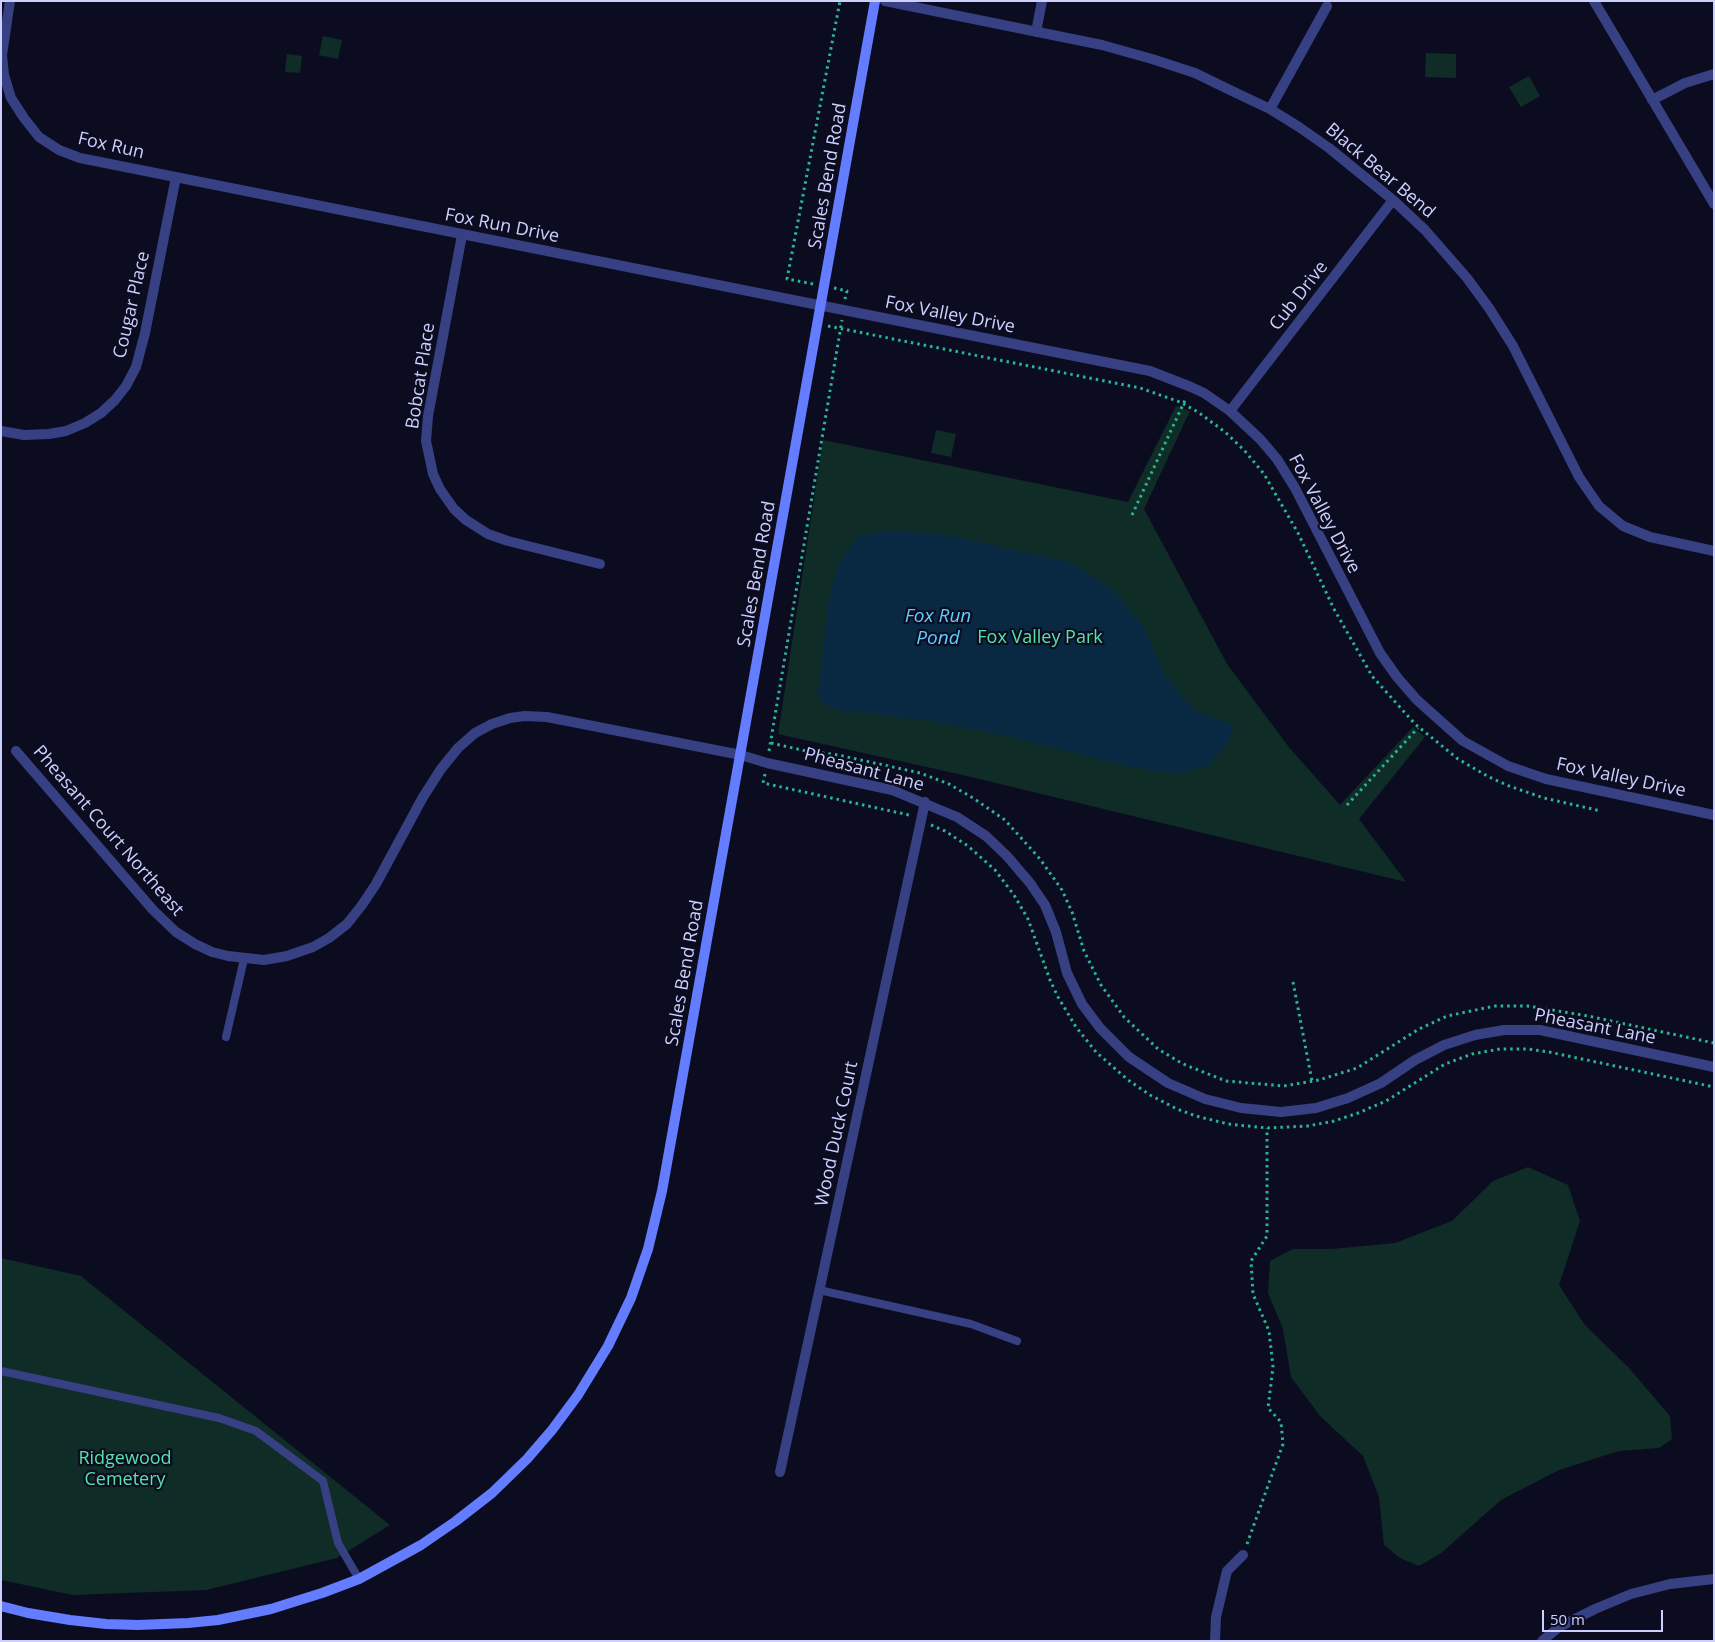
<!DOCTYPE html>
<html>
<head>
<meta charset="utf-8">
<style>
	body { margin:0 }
	#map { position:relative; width:1715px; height:1642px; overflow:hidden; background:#0c0c21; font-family:"Open Sans",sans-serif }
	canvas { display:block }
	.frame { position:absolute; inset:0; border:2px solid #cdd0ff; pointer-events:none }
	.scale { position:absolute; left:1542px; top:1610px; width:121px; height:22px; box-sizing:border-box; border:2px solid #cdd0ff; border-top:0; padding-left:6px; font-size:15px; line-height:18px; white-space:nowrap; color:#cdd0ff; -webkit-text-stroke:4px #0c0c21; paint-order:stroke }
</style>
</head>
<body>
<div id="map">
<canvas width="1715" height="1642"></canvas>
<div class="frame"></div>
<div class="scale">50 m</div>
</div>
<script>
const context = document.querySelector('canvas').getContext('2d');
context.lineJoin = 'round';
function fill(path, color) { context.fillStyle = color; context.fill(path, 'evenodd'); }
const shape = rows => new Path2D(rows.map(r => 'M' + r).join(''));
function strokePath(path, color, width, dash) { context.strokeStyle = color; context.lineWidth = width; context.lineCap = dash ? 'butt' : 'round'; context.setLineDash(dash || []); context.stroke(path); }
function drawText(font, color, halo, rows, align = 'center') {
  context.font = font + ' "Open Sans",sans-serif'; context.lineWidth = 4.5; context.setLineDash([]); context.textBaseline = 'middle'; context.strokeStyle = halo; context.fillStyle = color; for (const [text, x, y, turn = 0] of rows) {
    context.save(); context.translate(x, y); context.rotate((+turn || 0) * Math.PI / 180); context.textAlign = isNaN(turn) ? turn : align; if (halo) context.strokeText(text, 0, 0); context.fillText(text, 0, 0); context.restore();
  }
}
fill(shape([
	[323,36,342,40,338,59,319,55],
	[1426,53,1456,54,1456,78,1425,77],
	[287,54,302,56,300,73,285,72],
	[1529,76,1540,96,1521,107,1509,87],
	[1176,406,1190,411,1144,509,1227,664,1288,746,1340,805,1413,727,1425,737,1359,819,1406,882,967,776,778,734,823,440,1128,502],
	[936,430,956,434,951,457,931,453],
	[1528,1167,1568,1185,1580,1221,1559,1285,1585,1325,1629,1368,1670,1416,1672,1439,1659,1448,1619,1451,1559,1470,1501,1500,1440,1554,1419,1566,1400,1558,1384,1545,1379,1497,1363,1456,1320,1416,1291,1377,1283,1329,1268,1293,1270,1261,1293,1249,1332,1249,1395,1243,1452,1221,1493,1181],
	[1,1258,81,1276,390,1525,337,1558,206,1590,73,1595,1,1580]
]), '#0f2c26');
fill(shape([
	[892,530,953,536,1071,563,1113,590,1144,627,1165,675,1194,710,1233,725,1230,739,1208,767,1173,774,1113,763,1005,736,931,721,837,710,819,701,818,691,828,605,838,564,857,537]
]), '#092943');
strokePath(shape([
	[813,284,787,279,840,1],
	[834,288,847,291,845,299],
	[828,326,1140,388,1180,402,1198,412,1225,432,1244,450,1264,474,1298,533,1334,609,1372,676,1415,724,1458,759,1489,777,1509,786,1544,798,1601,811],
	[1132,515,1186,398],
	[771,743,806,751,838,755,920,773,949,784,973,798,1005,820,1040,859,1062,890,1072,912,1084,951,1101,985,1124,1017,1158,1049,1183,1064,1226,1081,1284,1086,1319,1080,1357,1068,1419,1029,1447,1016,1495,1006,1528,1006,1588,1016,1714,1043],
	[769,751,842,320],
	[765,774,763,783,909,815],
	[1347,805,1418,728],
	[931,825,945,831,968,846,995,870,1014,895,1028,919,1050,980,1058,997,1076,1027,1096,1052,1128,1080,1150,1095,1177,1109,1196,1116,1228,1124,1267,1128,1308,1126,1334,1121,1358,1113,1386,1101,1445,1064,1472,1054,1500,1049,1528,1049,1549,1052,1714,1087],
	[1293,982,1312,1081],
	[1247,1544,1283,1444,1281,1422,1268,1408,1273,1367,1269,1331,1253,1294,1251,1261,1267,1236,1267,1128]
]), '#29b695', 3, [2.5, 4]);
strokePath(shape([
	[226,1037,244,959],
	[819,1290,971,1324,1017,1341],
	[1,1371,219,1418,256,1431,323,1481,338,1543,359,1579]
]), '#364082', 8);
strokePath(shape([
	[10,1,2,55,4,75,11,98,24,118,39,137,59,150,80,158,1150,371,1191,387,1204,393,1230,411,1260,439,1277,459,1295,488,1380,653,1397,677,1417,700,1463,741,1508,766,1546,779,1714,815],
	[885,1,1102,45,1152,59,1195,73,1232,91,1270,109,1299,127,1329,148,1393,200,1425,230,1467,278,1489,308,1513,346,1579,477,1599,506,1623,526,1650,537,1714,551],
	[1594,1,1714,204],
	[1036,32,1042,1],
	[1652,100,1685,83,1714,74],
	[1270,109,1327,6],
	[462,235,428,416,426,441,433,474,440,489,454,509,466,520,488,534,508,541,600,564],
	[1230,411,1393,200],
	[1,431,24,435,49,434,66,431,85,423,101,413,115,400,126,386,136,367,145,333,176,177],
	[16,751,153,910,176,932,195,944,212,952,228,956,264,960,287,956,313,947,329,938,347,924,362,905,376,884,423,797,441,769,458,748,475,733,492,724,510,718,525,716,547,717,741,755,767,763,892,790,957,817,986,836,1007,856,1030,883,1045,905,1056,932,1067,973,1082,1004,1100,1028,1129,1057,1168,1083,1205,1099,1241,1108,1281,1112,1316,1108,1348,1098,1381,1083,1415,1060,1444,1045,1475,1035,1504,1030,1540,1030,1714,1067],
	[780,1472,925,802],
	[1215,1641,1216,1617,1227,1571,1243,1555],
	[1542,1641,1559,1627,1595,1609,1631,1594,1670,1584,1714,1579]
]), '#364082', 10);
strokePath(shape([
	[1,1606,28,1613,70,1620,106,1624,138,1625,188,1623,218,1620,271,1609,322,1593,359,1579,421,1545,456,1521,492,1493,527,1459,552,1430,578,1395,608,1346,631,1298,648,1249,662,1191,875,1]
]), '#647cff', 10);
drawText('18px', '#cdd0ff', '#0c0c21', [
	["Fox Run",111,146,13],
	["Black Bear Bend",1380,171,40],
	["Scales Bend Road",828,176,-80],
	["Fox Run Drive",502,226,11],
	["Cub Drive",1299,296,-52],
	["Cougar Place",132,305,-77],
	["Fox Valley Drive",950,315,11],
	["Bobcat Place",421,376,-81],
	["Fox Valley Drive",1324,514,62],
	["Scales Bend Road",757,574,-80],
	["Pheasant Lane",864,770,15],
	["Fox Valley Drive",1621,778,12],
	["Pheasant Court Northeast",108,831,49],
	["Scales Bend Road",685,973,-80],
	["Pheasant Lane",1595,1027,11],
	["Wood Duck Court",837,1134,-78]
]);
drawText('18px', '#55e3a6', '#0c0c21', [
	["Fox Valley Park",1040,638],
	["Ridgewood",125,1459],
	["Cemetery",125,1480]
]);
drawText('italic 19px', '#5bd0ff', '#0c0c21', [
	["Fox Run",938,617],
	["Pond",938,639]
]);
</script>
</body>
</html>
